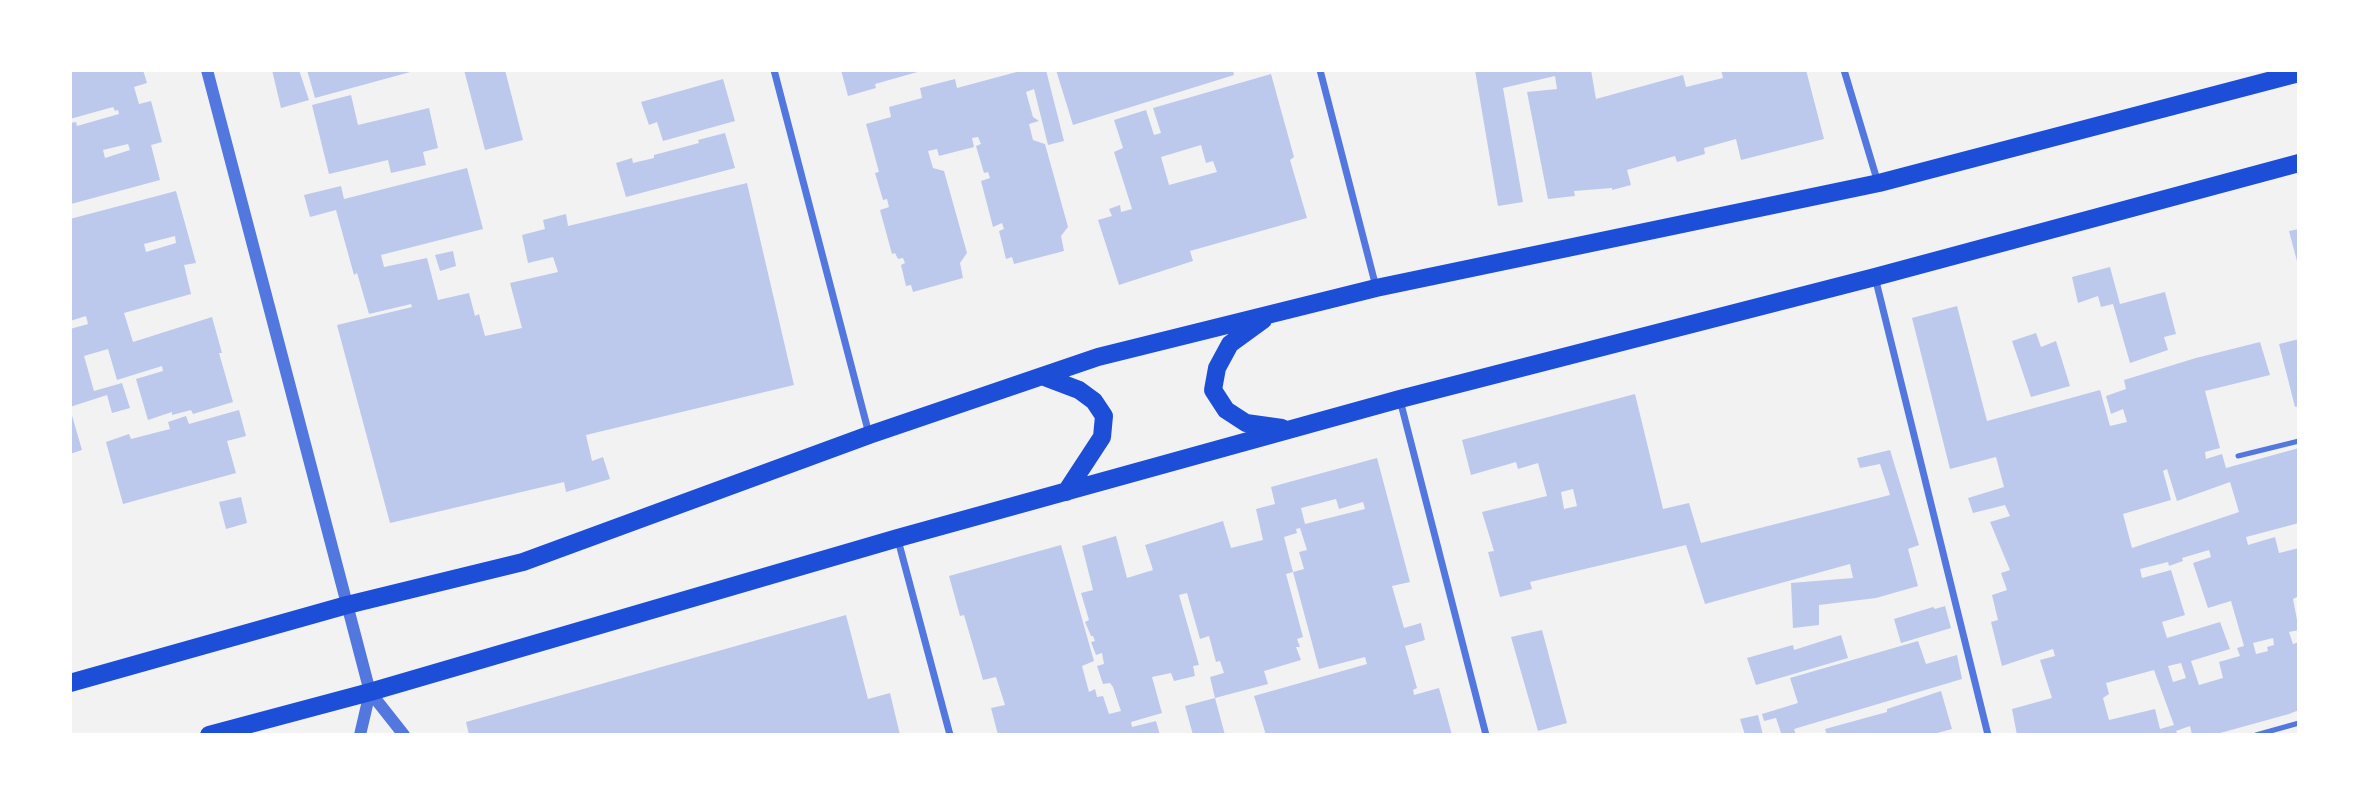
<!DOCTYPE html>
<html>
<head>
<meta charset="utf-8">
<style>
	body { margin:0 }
	#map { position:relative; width:2369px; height:805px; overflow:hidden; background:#f2f2f2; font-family:Raleway,sans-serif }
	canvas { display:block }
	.frame { position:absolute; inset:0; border:72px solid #fff; pointer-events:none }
</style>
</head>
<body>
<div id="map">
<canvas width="2369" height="805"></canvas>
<div class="frame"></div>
</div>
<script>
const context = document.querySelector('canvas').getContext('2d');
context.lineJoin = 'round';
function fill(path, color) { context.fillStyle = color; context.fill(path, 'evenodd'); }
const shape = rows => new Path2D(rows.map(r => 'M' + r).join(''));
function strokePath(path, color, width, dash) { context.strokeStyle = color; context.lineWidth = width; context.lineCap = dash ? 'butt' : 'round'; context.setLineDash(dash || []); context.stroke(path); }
fill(shape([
	[70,70,143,70,147,83,134,87,139,104,151,101,162,142,151,145,160,180,71,204,70,123,76,122,77,126,119,114,118,110,115,111,113,107,70,119],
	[128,144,130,150,105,158,103,150],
	[272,70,299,70,309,100,281,108],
	[307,70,414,70,414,71,315,98],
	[464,70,505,70,523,140,485,150],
	[841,70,921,70,921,71,875,84,876,88,848,96],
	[1024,70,1046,70,1064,141,1048,145,1034,89,1026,92,1033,117,1039,121,1029,124,1033,140,1045,144,1068,227,1061,236,1064,251,1014,264,1012,257,1006,259,999,231,1004,229,1002,223,993,227,981,181,990,178,988,172,984,173,976,146,981,144,978,137,972,138,974,147,939,156,937,149,928,151,933,168,944,171,967,253,960,263,963,278,913,292,911,285,906,286,901,265,905,263,903,258,898,259,895,253,892,254,880,210,889,207,887,199,883,200,875,173,879,172,866,124,891,117,889,107,922,98,920,88,955,79,957,88],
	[1056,70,1233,70,1234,75,1073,125],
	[1475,70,1591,70,1596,99,1683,75,1686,87,1723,78,1721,70,1806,70,1824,139,1741,160,1736,139,1704,148,1705,154,1677,162,1675,156,1627,170,1631,185,1612,190,1612,188,1574,191,1575,196,1548,199,1527,92,1557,89,1555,76,1503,88,1523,202,1498,206],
	[1271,74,1294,157,1290,160,1307,218,1190,251,1193,261,1119,285,1098,220,1112,216,1109,209,1120,205,1121,212,1132,209,1114,152,1123,148,1114,120,1146,110,1154,135,1161,133,1153,108],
	[1201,145,1206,163,1213,161,1217,172,1169,185,1161,157],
	[723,79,735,121,663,141,657,122,649,125,641,102],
	[351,95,358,125,429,108,438,148,423,152,426,165,391,173,388,160,329,174,312,105],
	[725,133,735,168,626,197,616,163,632,158,633,163,654,158,654,155,699,143,698,140],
	[467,168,483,229,381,255,384,267,427,258,438,300,469,293,475,316,479,314,485,336,522,328,510,283,558,272,553,257,528,263,522,235,545,229,543,220,566,214,568,226,747,183,794,385,586,435,592,461,603,457,610,479,566,492,564,482,390,523,337,325,412,307,411,304,369,314,357,273,354,275,336,210,310,217,304,195,341,186,344,199],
	[176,191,196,263,184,265,191,294,124,313,133,342,212,317,222,353,219,353,233,402,193,414,191,410,172,415,172,412,148,420,136,379,163,371,162,366,117,380,108,349,84,356,94,391,122,383,130,408,112,413,107,395,70,407,70,329,88,324,86,316,70,321,70,219],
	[175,236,176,243,146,252,144,244],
	[2299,229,2299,264,2298,265,2289,231],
	[453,251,456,266,440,271,435,255],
	[2110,267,2120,304,2165,292,2176,334,2164,337,2168,350,2130,363,2113,304,2101,307,2098,296,2078,303,2072,277],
	[1957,306,1987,421,2100,390,2110,426,2127,422,2123,409,2111,414,2106,396,2126,389,2124,380,2196,358,2260,342,2270,375,2205,391,2220,448,2205,452,2206,459,2222,454,2226,468,2299,448,2299,523,2246,537,2248,545,2275,537,2279,553,2299,548,2299,596,2293,599,2299,630,2289,632,2293,644,2299,642,2299,710,2289,714,2213,735,2192,735,2190,726,2176,731,2178,735,2017,735,2012,709,2052,698,2040,660,2055,656,2053,649,2002,666,1991,622,1998,620,1992,595,2007,590,2001,573,2010,570,1990,522,2010,516,2005,505,1973,513,1968,498,2004,487,1996,457,1950,469,1912,318],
	[2167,469,2177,501,2230,482,2239,512,2132,548,2123,514,2171,500,2163,471],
	[2209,550,2211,557,2193,563,2208,608,2231,601,2244,646,2237,648,2240,656,2219,662,2223,678,2199,685,2191,661,2230,649,2220,622,2167,638,2162,622,2185,615,2171,570,2142,578,2140,569,2168,562,2169,566,2183,561,2182,558],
	[2273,638,2274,645,2267,647,2268,651,2256,654,2253,643],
	[2181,663,2186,678,2173,682,2168,666],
	[2154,670,2174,725,2160,729,2155,709,2109,720,2103,698,2109,694,2106,683],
	[2036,333,2041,347,2056,341,2070,386,2031,397,2012,341],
	[2299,339,2299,406,2295,407,2279,344],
	[1635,394,1663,509,1689,503,1701,543,1890,495,1880,464,1860,468,1857,458,1890,450,1919,545,1908,549,1918,586,1876,598,1819,605,1819,625,1793,628,1791,583,1853,578,1850,564,1705,604,1686,545,1530,582,1532,589,1500,597,1488,552,1494,551,1482,512,1547,496,1538,463,1518,469,1516,462,1471,475,1462,440],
	[1573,489,1577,506,1564,509,1561,492],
	[239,410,246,436,227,441,236,473,123,504,106,442,129,434,131,439,170,429,168,422,186,416,189,424],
	[71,412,82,450,70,454,70,413],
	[1377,458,1410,582,1392,586,1404,628,1421,623,1425,640,1405,646,1417,688,1413,690,1414,695,1439,688,1452,735,1266,735,1254,696,1367,664,1365,657,1319,669,1293,572,1304,569,1299,552,1307,550,1300,528,1296,529,1297,533,1284,537,1293,572,1286,574,1303,637,1297,639,1300,647,1296,647,1301,660,1264,671,1268,684,1215,698,1210,677,1224,673,1220,661,1216,662,1209,636,1200,639,1187,593,1179,595,1199,665,1193,666,1195,676,1174,681,1171,673,1152,677,1162,713,1131,722,1132,727,1156,721,1160,735,998,735,991,708,1005,705,996,677,983,680,964,615,960,616,949,576,1061,545,1094,661,1082,666,1089,692,1095,689,1097,697,1103,696,1109,714,1121,711,1113,687,1110,683,1103,684,1097,666,1104,664,1102,653,1096,655,1091,642,1095,641,1093,636,1091,636,1085,622,1089,620,1081,593,1093,590,1082,546,1116,536,1127,578,1153,570,1145,545,1223,521,1231,548,1263,540,1256,509,1275,504,1271,487],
	[1336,499,1339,509,1363,502,1365,509,1305,524,1301,508],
	[241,497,247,523,226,529,219,502],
	[1945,606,1951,628,1901,643,1894,619,1933,607,1935,609],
	[846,615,868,699,890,693,900,735,469,735,466,722],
	[1542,630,1567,723,1538,731,1511,637],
	[1841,635,1848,658,1756,685,1747,658,1793,645,1794,650],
	[1918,641,1926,664,1957,655,1962,679,1794,729,1796,735,1776,735,1781,733,1776,718,1764,721,1762,714,1798,703,1790,678],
	[1941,691,1952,729,1930,735,1827,735,1825,729,1887,712,1887,709],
	[1215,698,1225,735,1193,735,1185,706],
	[1758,715,1763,735,1745,735,1740,719]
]), '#bdc9ec');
strokePath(shape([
	[2238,456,2299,441],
	[2256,735,2299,723]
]), '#5277de', 5);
strokePath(shape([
	[774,70,869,434],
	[1320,70,1376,287],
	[1844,70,1878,183],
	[1875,277,1988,735],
	[1400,400,1486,735],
	[898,540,950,735]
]), '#5277de', 7);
strokePath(shape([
	[207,70,370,692,404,735],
	[360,735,370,692]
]), '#5277de', 12);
strokePath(shape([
	[1263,320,1230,344,1217,368,1213,390,1226,410,1246,423,1282,428],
	[1042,376,1079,390,1094,401,1104,416,1102,437,1066,492],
	[70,683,347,605,523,562,869,435,1098,357,1376,288,1879,183,2299,73],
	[209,735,370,692,898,538,1400,399,1875,277,2299,163]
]), '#1d4ed8', 18);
</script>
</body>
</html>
